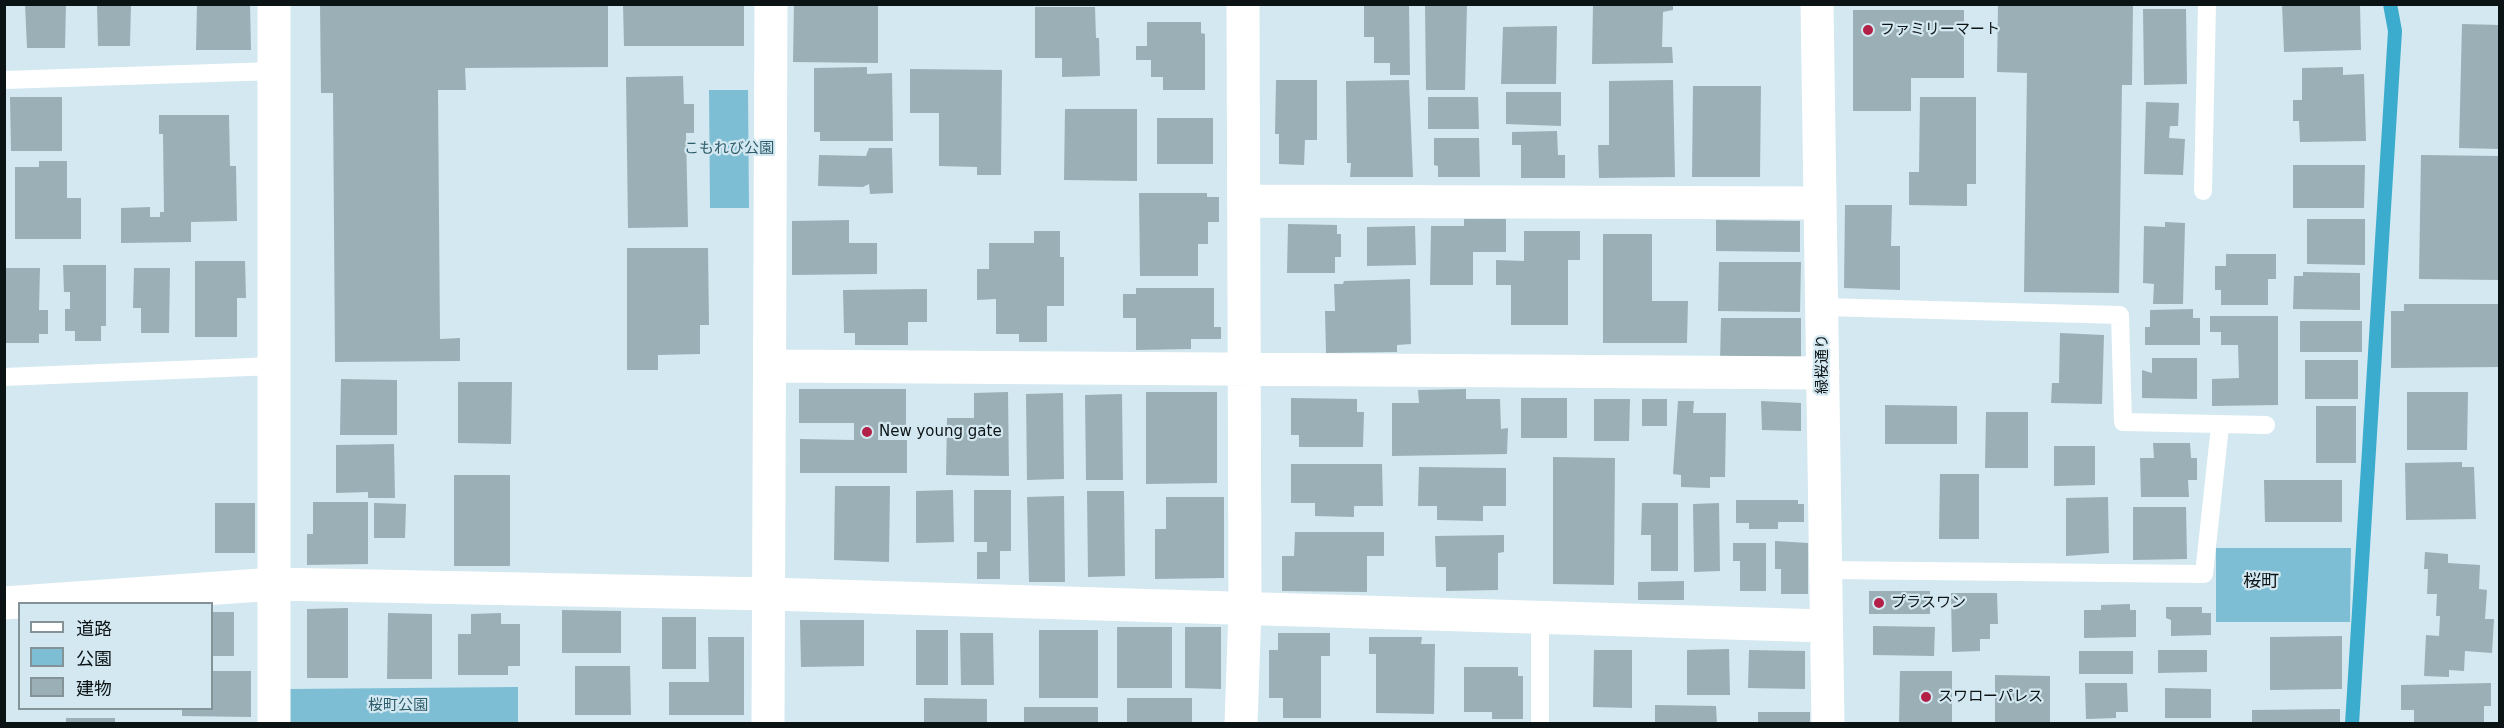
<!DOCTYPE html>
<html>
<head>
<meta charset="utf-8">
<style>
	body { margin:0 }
	#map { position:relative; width:2504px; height:728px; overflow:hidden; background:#d3e8f0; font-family:"DejaVu Sans","Noto Sans JP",sans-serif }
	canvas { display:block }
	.frame { position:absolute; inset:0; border:6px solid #0c1315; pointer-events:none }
	.legend { position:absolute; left:18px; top:602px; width:195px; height:108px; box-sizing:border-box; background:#d3e8f0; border:2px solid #839398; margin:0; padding:8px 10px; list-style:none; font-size:18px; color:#0c1315 }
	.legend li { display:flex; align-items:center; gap:12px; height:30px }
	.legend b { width:30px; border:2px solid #839398 }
</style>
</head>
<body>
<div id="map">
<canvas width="2504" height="728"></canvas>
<div class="frame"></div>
<ul class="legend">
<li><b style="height:8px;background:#fff"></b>道路</li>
<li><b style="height:16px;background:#7dbed5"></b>公園</li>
<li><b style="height:16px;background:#9bafb6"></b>建物</li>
</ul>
</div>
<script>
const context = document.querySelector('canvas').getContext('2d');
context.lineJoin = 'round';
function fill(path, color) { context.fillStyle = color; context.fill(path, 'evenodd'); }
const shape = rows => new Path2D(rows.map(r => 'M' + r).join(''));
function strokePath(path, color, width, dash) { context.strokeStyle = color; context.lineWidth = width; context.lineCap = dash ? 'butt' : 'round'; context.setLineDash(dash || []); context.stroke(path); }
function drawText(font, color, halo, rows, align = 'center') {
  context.font = font + ' "DejaVu Sans","Noto Sans JP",sans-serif'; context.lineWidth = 4.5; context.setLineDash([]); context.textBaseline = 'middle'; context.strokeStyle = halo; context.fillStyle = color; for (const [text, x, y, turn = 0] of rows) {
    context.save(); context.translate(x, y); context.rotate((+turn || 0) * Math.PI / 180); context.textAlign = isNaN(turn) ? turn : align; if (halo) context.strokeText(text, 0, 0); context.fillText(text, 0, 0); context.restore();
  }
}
fill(shape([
	[709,90,748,90,749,208,710,208],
	[2216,548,2351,548,2350,622,2216,622],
	[518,687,518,723,290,724,290,689]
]), '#7dbed5');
strokePath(shape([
	[2352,724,2395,31,2390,4]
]), '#3baccd', 14);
fill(shape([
	[25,4,66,4,65,48,27,48],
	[97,4,131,4,130,46,98,46],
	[197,4,250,4,251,50,196,50],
	[320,4,608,4,608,67,465,68,466,90,438,90,440,339,460,338,460,361,335,362,333,93,321,93],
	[623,4,744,4,744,46,624,46],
	[794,4,878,4,878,63,793,62],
	[1364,4,1409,4,1410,75,1390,75,1390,63,1374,63,1374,37,1364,37],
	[1425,4,1467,4,1465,90,1426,90],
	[1593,4,1673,4,1673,10,1663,12,1662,47,1672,47,1673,63,1592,64],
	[1998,4,2133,4,2132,85,2122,85,2119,293,2024,292,2027,73,1997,72],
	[2282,4,2360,4,2361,50,2284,52],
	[1035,7,1095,7,1096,38,1099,38,1100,76,1062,77,1062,58,1035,58],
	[2143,9,2186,9,2187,84,2144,85],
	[1853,10,1964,10,1964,78,1911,78,1911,111,1853,111],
	[1147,22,1201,22,1201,33,1205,34,1205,90,1163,90,1163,77,1151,77,1151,60,1136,60,1136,46,1147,46],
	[2462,24,2500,25,2500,149,2459,148],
	[1557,26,1556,84,1501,84,1503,27],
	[867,67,867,74,892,73,893,141,820,141,820,132,814,132,814,68],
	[2343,67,2343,75,2364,74,2366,141,2300,142,2299,121,2293,121,2293,100,2302,100,2302,68],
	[910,69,1002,70,1001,175,977,175,977,167,939,166,939,113,910,113],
	[683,76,684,104,694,104,694,133,686,133,688,227,628,228,626,77],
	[1276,80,1317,80,1317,140,1305,140,1304,165,1279,164,1279,134,1275,134],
	[1409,80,1413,177,1350,177,1351,163,1347,163,1346,81],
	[1673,80,1675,177,1599,178,1598,145,1609,145,1609,81],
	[1693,86,1761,86,1760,177,1692,177],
	[1506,92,1561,92,1561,126,1506,124],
	[10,97,62,97,62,151,11,151],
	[1428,97,1478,97,1479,129,1428,129],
	[1920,97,1976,97,1976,184,1967,184,1967,206,1909,205,1909,172,1919,172],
	[2146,102,2179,103,2178,126,2170,126,2169,138,2185,139,2183,175,2144,174],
	[1065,109,1137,109,1137,181,1064,180],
	[159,115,229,115,230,166,236,166,237,221,191,222,191,242,121,243,121,208,150,207,150,217,160,217,160,212,164,212,163,134,159,134],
	[1157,118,1213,118,1213,164,1157,164],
	[1557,131,1558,155,1565,155,1565,178,1521,178,1521,145,1512,145,1512,132],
	[1434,138,1479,138,1480,177,1438,177,1438,166,1434,165],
	[869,148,892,148,893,193,870,194,869,184,863,187,818,186,819,155,866,156],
	[2421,155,2498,156,2498,280,2419,279],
	[39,161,67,161,67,198,81,198,81,239,15,239,15,167,39,167],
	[2293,165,2365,165,2364,208,2293,208],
	[1139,193,1207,193,1207,197,1219,197,1219,222,1208,222,1208,244,1198,244,1198,276,1140,276],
	[1845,205,1892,205,1891,246,1900,246,1900,290,1844,288],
	[1464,219,1506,219,1506,252,1473,252,1473,285,1430,285,1431,226,1464,226],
	[2307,219,2365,219,2365,265,2307,264],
	[849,220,849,243,877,243,877,274,792,275,792,221],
	[1716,220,1800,221,1800,252,1716,251],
	[2165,222,2185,223,2183,304,2153,304,2154,284,2143,283,2144,226,2165,227],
	[1288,224,1337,225,1337,234,1341,234,1341,257,1335,257,1335,273,1287,273],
	[1415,226,1416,265,1367,266,1367,227],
	[1034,231,1060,231,1060,257,1064,257,1064,306,1047,306,1047,342,1019,342,1019,334,996,334,996,299,977,300,977,269,989,269,989,243,1034,243],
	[1524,231,1580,231,1580,260,1568,260,1568,325,1511,325,1511,285,1496,285,1496,260,1524,261],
	[1603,234,1652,234,1652,301,1688,301,1687,343,1603,343],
	[627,248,708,248,709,325,700,325,700,354,658,355,658,370,627,370],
	[2226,254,2276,254,2276,279,2268,279,2268,305,2221,305,2221,290,2215,290,2215,266,2226,266],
	[195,261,245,261,246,298,237,298,237,337,195,337],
	[1719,262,1801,262,1800,312,1718,311],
	[63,265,106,265,106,326,101,326,101,341,75,341,75,331,65,331,65,309,70,309,70,292,64,292],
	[5,268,40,268,39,310,48,310,48,334,39,334,39,343,5,343],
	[134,268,170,268,169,333,141,333,141,308,133,308],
	[2303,272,2360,273,2360,310,2293,309,2294,276,2303,276],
	[1410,279,1411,344,1397,345,1397,352,1326,353,1325,311,1335,311,1334,284,1343,284,1344,281],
	[1136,288,1214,288,1214,327,1221,327,1221,339,1191,339,1191,349,1136,350,1136,318,1123,318,1123,294,1136,294],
	[927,289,927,322,908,322,908,345,855,345,855,333,844,333,843,290],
	[2404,304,2500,304,2500,367,2391,368,2391,311,2404,311],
	[2193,309,2193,318,2200,318,2200,345,2145,345,2145,327,2150,327,2150,310],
	[2210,316,2278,316,2278,405,2212,406,2212,379,2239,378,2238,345,2221,345,2221,332,2210,332],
	[1721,318,1801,318,1801,361,1720,361],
	[2300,321,2362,321,2362,352,2300,352],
	[2060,333,2104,335,2102,404,2051,403,2052,383,2059,383],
	[2152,358,2197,358,2197,399,2142,398,2142,370,2152,373],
	[2305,360,2358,360,2358,399,2305,399],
	[341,379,397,380,397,435,340,435],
	[458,382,512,382,511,444,458,443],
	[799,389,906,389,906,425,879,425,878,440,907,440,907,473,800,473,800,439,854,440,854,423,799,423],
	[1466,389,1466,399,1500,399,1501,429,1508,428,1507,454,1392,456,1392,403,1419,403,1418,390],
	[1008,392,1009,476,946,475,947,418,974,418,974,393],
	[1146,392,1217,392,1217,483,1146,484],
	[2407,392,2468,392,2467,450,2407,450],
	[1063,393,1064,479,1027,480,1026,394],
	[1122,394,1123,480,1086,480,1085,395],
	[1291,398,1357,399,1357,412,1364,412,1363,447,1299,447,1299,435,1291,435],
	[1521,398,1567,398,1567,438,1521,438],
	[1594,399,1630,399,1629,441,1594,441],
	[1642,399,1667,399,1667,426,1642,426],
	[1678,401,1694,401,1693,413,1726,413,1725,477,1710,477,1710,488,1681,487,1681,475,1673,474],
	[1761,401,1801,403,1801,431,1762,430],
	[1885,405,1957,406,1957,444,1885,444],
	[2316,406,2356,406,2356,463,2316,463],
	[1986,412,2028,412,2028,468,1985,468],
	[2153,443,2190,443,2191,458,2197,458,2197,480,2188,480,2189,497,2141,497,2140,458,2154,458],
	[394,444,395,498,368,498,368,492,336,493,336,445],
	[2054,446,2095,446,2095,485,2054,486],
	[1553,457,1615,458,1614,585,1553,584],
	[2462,462,2462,467,2474,467,2476,519,2406,520,2405,463],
	[1291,464,1382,464,1383,506,1354,506,1354,517,1315,516,1315,503,1291,503],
	[1419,467,1506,468,1506,506,1483,506,1483,521,1437,520,1437,506,1418,506],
	[1940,474,1979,474,1979,539,1939,539],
	[454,475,510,475,510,566,454,566],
	[2264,480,2342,480,2342,522,2265,522],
	[835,486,890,486,889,562,834,560],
	[953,490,954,542,916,543,916,491],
	[974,490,1011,490,1011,551,1000,551,1000,579,977,579,977,552,987,552,987,542,974,542],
	[1087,491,1124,491,1125,576,1088,577],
	[1064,496,1065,582,1029,582,1027,497],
	[1166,497,1224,497,1224,578,1155,579,1155,529,1166,529],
	[2108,497,2109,553,2066,556,2066,498],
	[1736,500,1798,500,1798,504,1804,504,1804,522,1778,522,1778,529,1749,529,1749,523,1736,523],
	[313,502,368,502,368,564,307,565,307,534,313,534],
	[215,503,255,503,255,553,215,553],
	[374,503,406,504,405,538,374,538],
	[1642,503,1678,503,1678,571,1651,571,1651,535,1641,535],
	[1719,503,1720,571,1694,572,1693,504],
	[2133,507,2186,507,2187,559,2133,560],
	[1295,532,1384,532,1384,556,1367,556,1367,592,1282,591,1282,556,1294,556],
	[1504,535,1504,552,1498,553,1498,590,1446,591,1446,567,1436,567,1435,536],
	[1775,541,1808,543,1808,594,1781,594,1781,569,1775,569],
	[1733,543,1766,543,1766,591,1740,591,1740,561,1733,561],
	[2425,552,2448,554,2448,563,2480,565,2479,589,2487,590,2485,619,2494,619,2492,653,2465,651,2464,671,2449,670,2449,677,2424,676,2426,635,2439,636,2440,616,2436,616,2437,594,2427,594,2428,569,2424,569],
	[1684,581,1684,600,1638,600,1638,582],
	[1869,591,1930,591,1930,614,1869,614],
	[1951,593,1997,593,1998,624,1990,624,1990,639,1980,639,1980,651,1952,652],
	[2130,604,2130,610,2136,610,2136,637,2084,638,2084,610,2101,610,2101,605],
	[2166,607,2202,607,2202,613,2211,613,2211,635,2171,636,2171,620,2166,618],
	[348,608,348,678,307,678,307,609],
	[562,610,621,611,621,653,562,653],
	[212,612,234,612,234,656,212,656],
	[388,613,432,614,432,679,387,679],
	[501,613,501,624,520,624,520,666,508,666,508,675,458,675,458,634,471,634,471,614],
	[662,617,696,617,696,669,662,669],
	[800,620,864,620,864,666,801,667],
	[1873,626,1935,627,1934,656,1873,655],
	[1117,627,1172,627,1172,688,1117,688],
	[1185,627,1221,627,1221,689,1185,688],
	[916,630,948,630,948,685,916,685],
	[1039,630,1098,630,1098,698,1039,698],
	[960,633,993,633,994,685,961,685],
	[1278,633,1330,633,1330,656,1321,656,1321,718,1283,718,1283,698,1269,698,1269,650,1278,650],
	[2342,636,2342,689,2270,690,2270,637],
	[708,637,744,637,744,715,669,715,669,682,709,682],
	[1369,637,1422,637,1421,644,1435,644,1434,714,1376,713,1376,654,1369,654],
	[1729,649,1730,695,1687,695,1687,650],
	[1594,650,1632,650,1632,708,1593,707],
	[1749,650,1805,651,1805,689,1748,688],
	[2158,650,2207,650,2207,672,2158,673],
	[2079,651,2133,651,2133,674,2079,674],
	[575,666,630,666,631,715,575,715],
	[1464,667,1518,667,1518,676,1523,676,1523,719,1492,719,1492,712,1464,712],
	[212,671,251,671,251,717,182,716,182,708,212,708],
	[1900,671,1952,671,1952,724,1899,724],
	[1995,675,2050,676,2050,724,1995,724],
	[2085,683,2127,683,2128,712,2116,712,2116,718,2086,719],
	[2491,683,2491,706,2484,706,2484,724,2414,724,2414,710,2401,710,2401,685],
	[2165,688,2211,689,2211,718,2165,718],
	[924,698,987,699,987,724,924,724],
	[1127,698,1192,698,1192,724,1127,724],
	[1655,705,1716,706,1717,724,1655,724],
	[1024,707,1098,707,1098,724,1024,724],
	[2340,709,2340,724,2252,724,2252,710],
	[1758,712,1810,712,1810,724,1758,724],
	[66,718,115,718,115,724,66,724]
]), '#9bafb6');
strokePath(shape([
	[4,80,274,71],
	[2203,191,2207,4],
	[1823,307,2120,315,2123,422,2266,425],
	[4,377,274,366],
	[1827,570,2204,574,2220,426],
	[1540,619,1540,724]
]), '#fff', 18);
strokePath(shape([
	[1817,4,1828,724],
	[1244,201,1819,203],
	[771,366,1823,373],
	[4,603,275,584,769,594,1826,626],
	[274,724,274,4],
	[768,724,771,4],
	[1241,724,1245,609,1243,4]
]), '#fff', 33);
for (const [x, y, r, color] of [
	[1868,30,6,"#b22047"],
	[867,432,6,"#b22047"],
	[1879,603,6,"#b22047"],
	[1926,697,6,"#b22047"]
]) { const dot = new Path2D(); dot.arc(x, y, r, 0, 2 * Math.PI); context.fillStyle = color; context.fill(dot); strokePath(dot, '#d3e8f0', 2); }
drawText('15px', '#0c1315', '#d3e8f0', [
	["ファミリーマート",1880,30],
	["New young gate",879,432],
	["プラスワン",1891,603],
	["スワローパレス",1938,697]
], 'left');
drawText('15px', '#2e5c6b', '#d3e8f0', [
	["こもれび公園",729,149],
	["桜町公園",398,706]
]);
drawText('15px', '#0c1315', '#d3e8f0', [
	["緑桜通り",1823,364,-90]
]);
drawText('18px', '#0c1315', '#d3e8f0', [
	["桜町",2261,582]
]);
</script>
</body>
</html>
